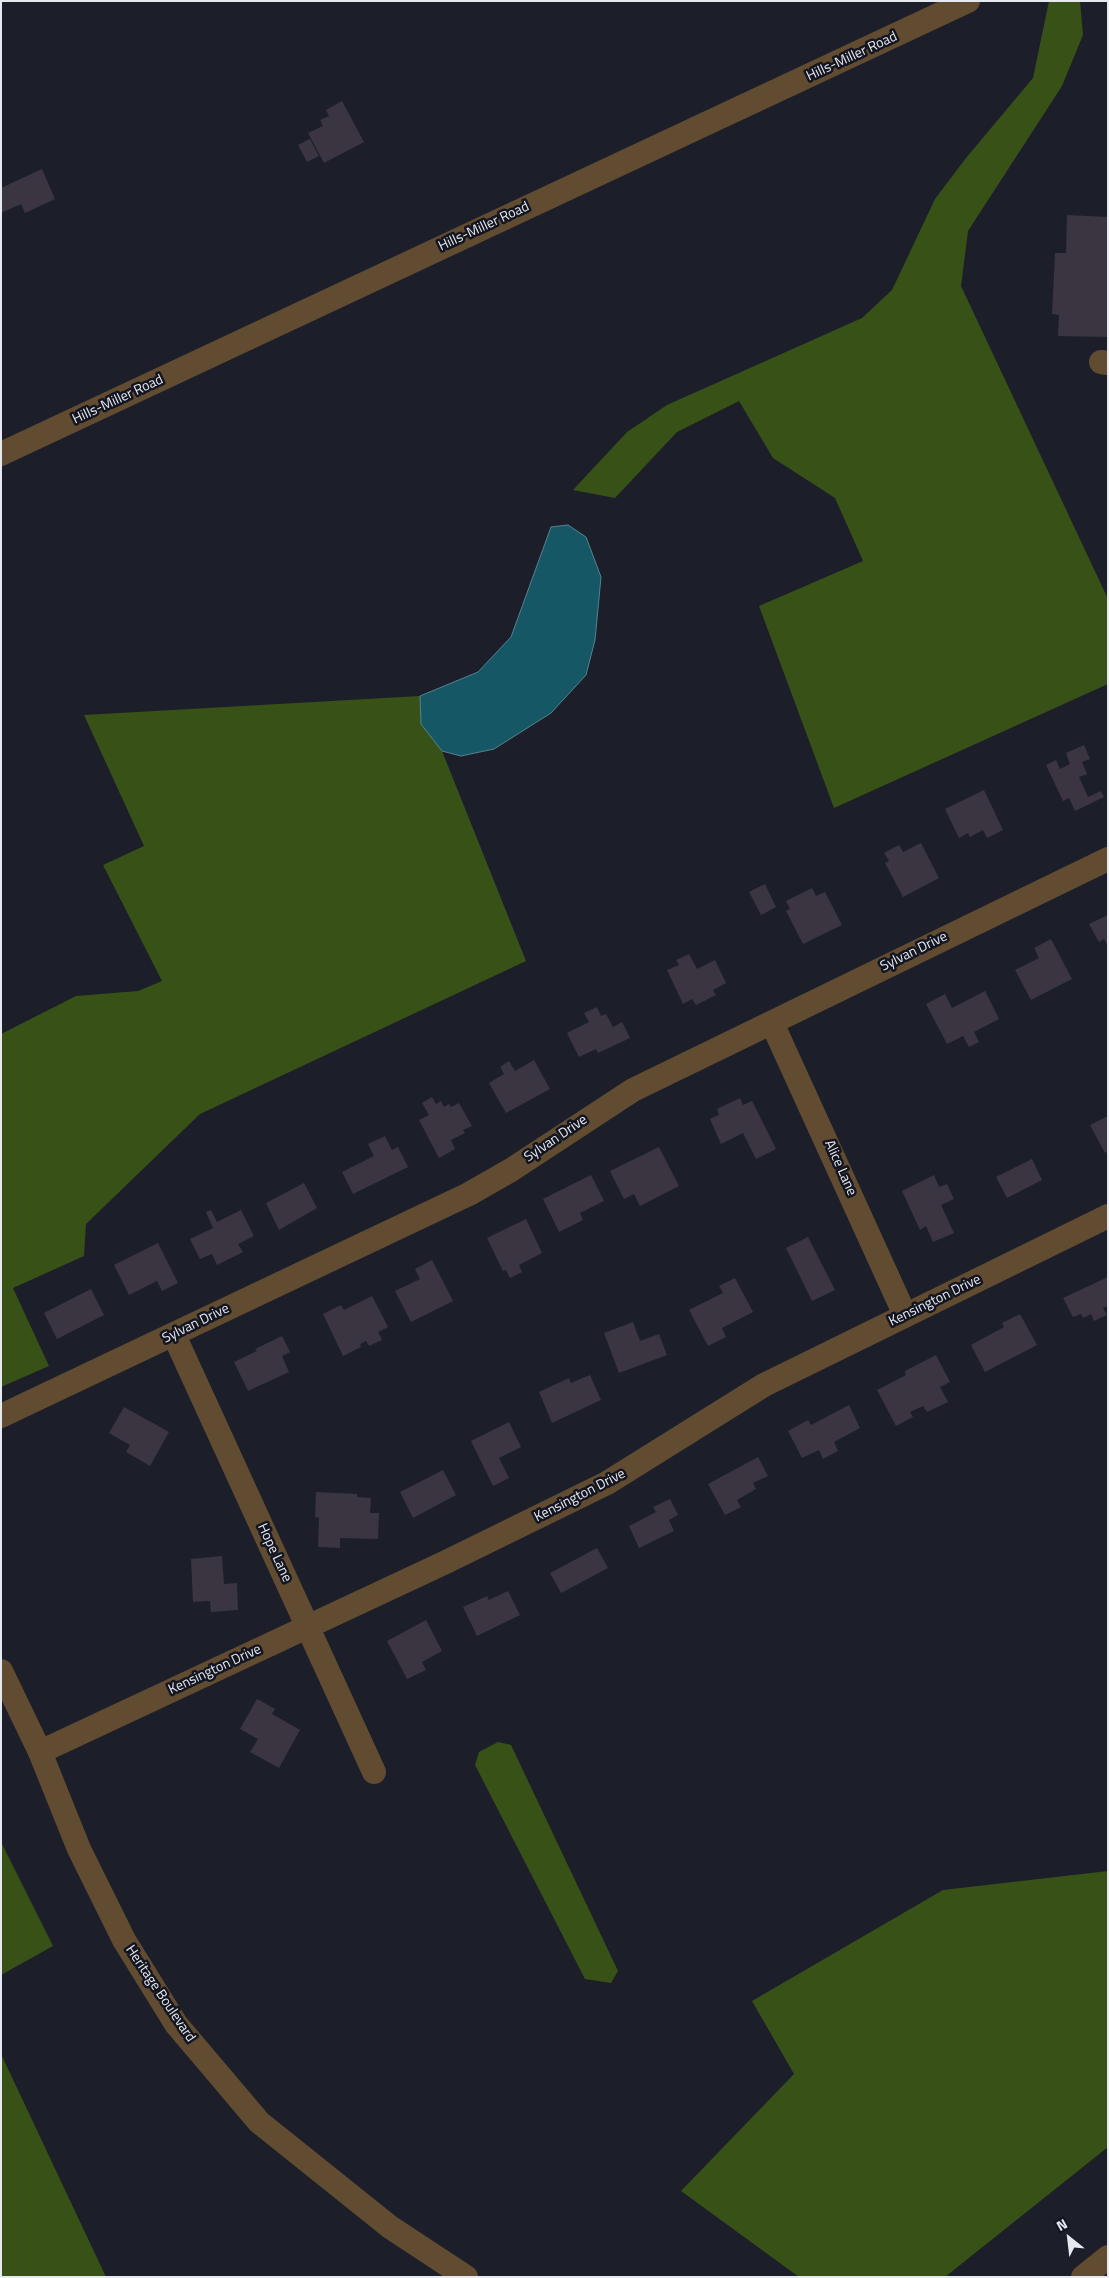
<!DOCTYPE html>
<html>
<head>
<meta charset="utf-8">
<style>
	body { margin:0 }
	#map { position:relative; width:1109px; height:2278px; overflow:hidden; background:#1c1f29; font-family:"Titillium Web",sans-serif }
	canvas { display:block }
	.frame { position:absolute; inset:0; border:2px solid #e7e9f0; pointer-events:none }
	.north { position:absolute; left:1044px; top:2213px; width:50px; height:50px; -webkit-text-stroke:4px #131620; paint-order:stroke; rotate:331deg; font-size:14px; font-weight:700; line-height:20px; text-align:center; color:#e7e9f0 }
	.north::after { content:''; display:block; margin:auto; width:18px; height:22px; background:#e7e9f0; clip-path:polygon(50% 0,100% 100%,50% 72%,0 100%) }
</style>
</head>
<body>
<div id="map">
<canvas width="1109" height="2278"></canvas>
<div class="frame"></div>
<div class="north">N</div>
</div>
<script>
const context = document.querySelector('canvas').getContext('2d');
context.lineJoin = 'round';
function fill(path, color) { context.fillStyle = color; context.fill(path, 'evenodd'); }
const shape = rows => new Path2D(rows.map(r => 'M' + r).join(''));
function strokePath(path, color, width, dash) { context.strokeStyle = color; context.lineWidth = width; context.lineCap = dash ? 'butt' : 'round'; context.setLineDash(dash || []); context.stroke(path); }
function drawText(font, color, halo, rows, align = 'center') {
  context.font = font + ' "Titillium Web",sans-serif'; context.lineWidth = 5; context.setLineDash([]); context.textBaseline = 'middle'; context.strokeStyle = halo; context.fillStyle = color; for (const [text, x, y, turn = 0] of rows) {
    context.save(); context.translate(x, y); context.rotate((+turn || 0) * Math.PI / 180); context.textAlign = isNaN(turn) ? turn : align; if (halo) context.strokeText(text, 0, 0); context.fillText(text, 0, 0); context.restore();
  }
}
fill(shape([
	[1049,1,1080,1,1083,35,1062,86,968,231,961,286,1108,599,1108,684,834,808,759,606,863,561,835,498,773,458,739,401,677,432,615,498,573,490,627,432,667,405,862,318,892,290,935,199,966,158,1033,78],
	[420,696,421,724,442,751,526,961,200,1114,86,1224,84,1256,13,1288,49,1366,1,1387,1,1034,76,996,138,991,162,981,103,865,144,846,84,715],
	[498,1742,511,1745,618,1971,611,1983,585,1979,475,1765,479,1752],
	[1,1842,53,1946,1,1975],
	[1108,1871,1108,2147,945,2277,799,2277,681,2191,794,2074,752,2001,943,1890],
	[1,2054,106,2277,1,2277]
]), '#385117');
const water = shape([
	[568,525,586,537,601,577,595,640,586,675,551,713,494,749,461,756,442,751,421,724,420,696,478,672,511,637,551,527,568,525]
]);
fill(water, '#165765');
strokePath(water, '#55838f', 1);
fill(shape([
	[342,101,364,142,324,163,308,133,323,126,320,120,329,116,326,110],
	[310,139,319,156,307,162,298,145],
	[42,169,55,199,25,213,21,204,1,213,1,188],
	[1067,215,1108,217,1108,337,1058,336,1059,315,1052,314,1055,253,1066,253],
	[1084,745,1090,759,1082,762,1087,774,1079,777,1088,797,1101,791,1104,797,1075,811,1069,798,1063,801,1046,765,1056,760,1060,769,1070,764,1066,753],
	[984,790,1003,830,987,838,983,830,970,837,968,833,959,838,945,809],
	[921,843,939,878,903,897,885,863,889,861,884,853,899,845,903,852],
	[765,884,776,907,761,915,749,892],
	[812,888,816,896,825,892,842,925,803,944,786,911,790,909,786,901],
	[1108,915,1108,946,1104,939,1099,942,1089,924],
	[1051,939,1072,979,1031,1000,1015,970,1039,958,1034,948],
	[689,954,697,969,715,960,726,983,713,990,716,995,696,1005,692,999,683,1004,667,970,679,965,676,960],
	[985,991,999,1019,974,1032,979,1042,969,1047,963,1036,947,1044,926,1004,945,994,952,1008],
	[597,1007,601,1016,606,1014,613,1027,622,1022,630,1038,598,1053,596,1049,579,1057,567,1033,589,1022,584,1013],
	[534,1060,550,1089,506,1113,489,1083,504,1074,500,1067,509,1061,515,1071],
	[432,1097,436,1104,441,1101,444,1107,449,1104,451,1107,459,1103,472,1126,463,1130,465,1133,451,1140,455,1149,439,1158,419,1120,429,1115,422,1103],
	[740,1098,743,1105,752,1101,776,1149,756,1159,743,1133,721,1144,710,1119,719,1115,717,1109],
	[1108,1116,1108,1151,1105,1153,1090,1125],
	[385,1136,392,1150,398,1147,408,1167,353,1194,342,1172,374,1156,368,1144],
	[659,1147,679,1186,640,1206,634,1194,624,1199,610,1171],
	[1032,1159,1042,1180,1007,1198,996,1177],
	[591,1175,604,1201,580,1213,583,1220,559,1232,543,1199],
	[934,1175,939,1187,947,1184,954,1199,941,1205,954,1233,933,1242,926,1226,920,1230,902,1191],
	[304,1183,317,1208,279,1230,266,1203],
	[211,1210,217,1222,241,1210,254,1236,238,1244,243,1252,217,1265,212,1254,200,1259,190,1239,213,1228,206,1212],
	[526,1219,542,1253,519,1265,522,1272,510,1278,506,1270,503,1271,487,1238],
	[808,1237,835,1290,812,1301,786,1248],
	[158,1243,178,1283,162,1291,157,1281,129,1295,114,1265],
	[432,1260,453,1301,411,1322,395,1291,420,1279,415,1269],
	[1108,1277,1108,1306,1103,1308,1107,1315,1094,1321,1091,1314,1083,1318,1081,1314,1073,1317,1063,1298],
	[735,1278,753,1312,722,1328,726,1337,708,1346,689,1310,723,1293,719,1286],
	[91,1289,104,1315,57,1339,44,1313],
	[372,1296,388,1327,378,1332,382,1340,369,1346,366,1341,360,1344,361,1347,343,1356,323,1314,341,1305,344,1310],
	[1020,1314,1037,1345,985,1372,971,1345,1004,1327,1002,1323],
	[633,1322,640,1341,659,1334,667,1355,619,1373,604,1333],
	[282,1336,290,1352,282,1356,289,1372,248,1391,234,1362,257,1351,255,1349],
	[936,1355,950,1382,940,1387,948,1402,927,1412,923,1406,910,1412,913,1417,896,1426,877,1390,906,1375,905,1371],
	[590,1375,601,1400,552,1423,539,1392,569,1378,571,1383],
	[849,1405,860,1428,834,1442,838,1451,823,1459,819,1450,802,1458,788,1431,808,1420,811,1425],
	[124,1407,169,1432,150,1466,126,1452,130,1445,109,1433],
	[509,1422,521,1447,499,1458,509,1478,493,1486,471,1441],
	[758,1457,768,1476,753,1483,756,1489,737,1500,741,1507,725,1515,708,1484],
	[443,1470,456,1495,413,1518,400,1492],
	[316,1492,357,1494,357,1497,371,1498,370,1513,379,1513,378,1539,340,1538,340,1548,318,1547,319,1518,315,1517],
	[670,1499,678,1515,669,1520,674,1531,639,1548,629,1526,656,1512,653,1507],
	[597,1548,608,1568,561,1593,550,1573],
	[222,1556,224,1584,237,1583,238,1610,211,1612,210,1601,193,1602,191,1559],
	[508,1591,520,1615,477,1636,463,1607,487,1596,489,1600],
	[426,1620,442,1651,422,1662,426,1670,407,1679,387,1641],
	[257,1699,275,1709,272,1714,300,1730,279,1768,250,1752,258,1739,240,1729]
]), '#3a3540');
strokePath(shape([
	[1101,362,1108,363],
	[1,454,968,1],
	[772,1023,905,1315],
	[174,1335,374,1772],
	[1,1416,469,1194,511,1170,633,1090,1108,859],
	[1,1671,40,1752,79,1849,124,1940,176,2024,259,2122,390,2227,466,2277],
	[40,1752,446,1562,607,1483,764,1385,1108,1216],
	[1083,2277,1108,2257]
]), '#624c31', 24);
drawText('14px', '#e7e9f0', '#131620', [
	["Hills-Miller Road",852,57,-25],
	["Hills-Miller Road",484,227,-25],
	["Hills-Miller Road",118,400,-25],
	["Sylvan Drive",914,952,-26],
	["Sylvan Drive",556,1139,-34],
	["Alice Lane",840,1168,66],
	["Kensington Drive",935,1301,-26],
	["Sylvan Drive",196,1324,-26],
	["Kensington Drive",580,1496,-27],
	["Hope Lane",274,1553,65],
	["Kensington Drive",215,1670,-25],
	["Heritage Boulevard",160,1994,56]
]);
</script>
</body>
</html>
